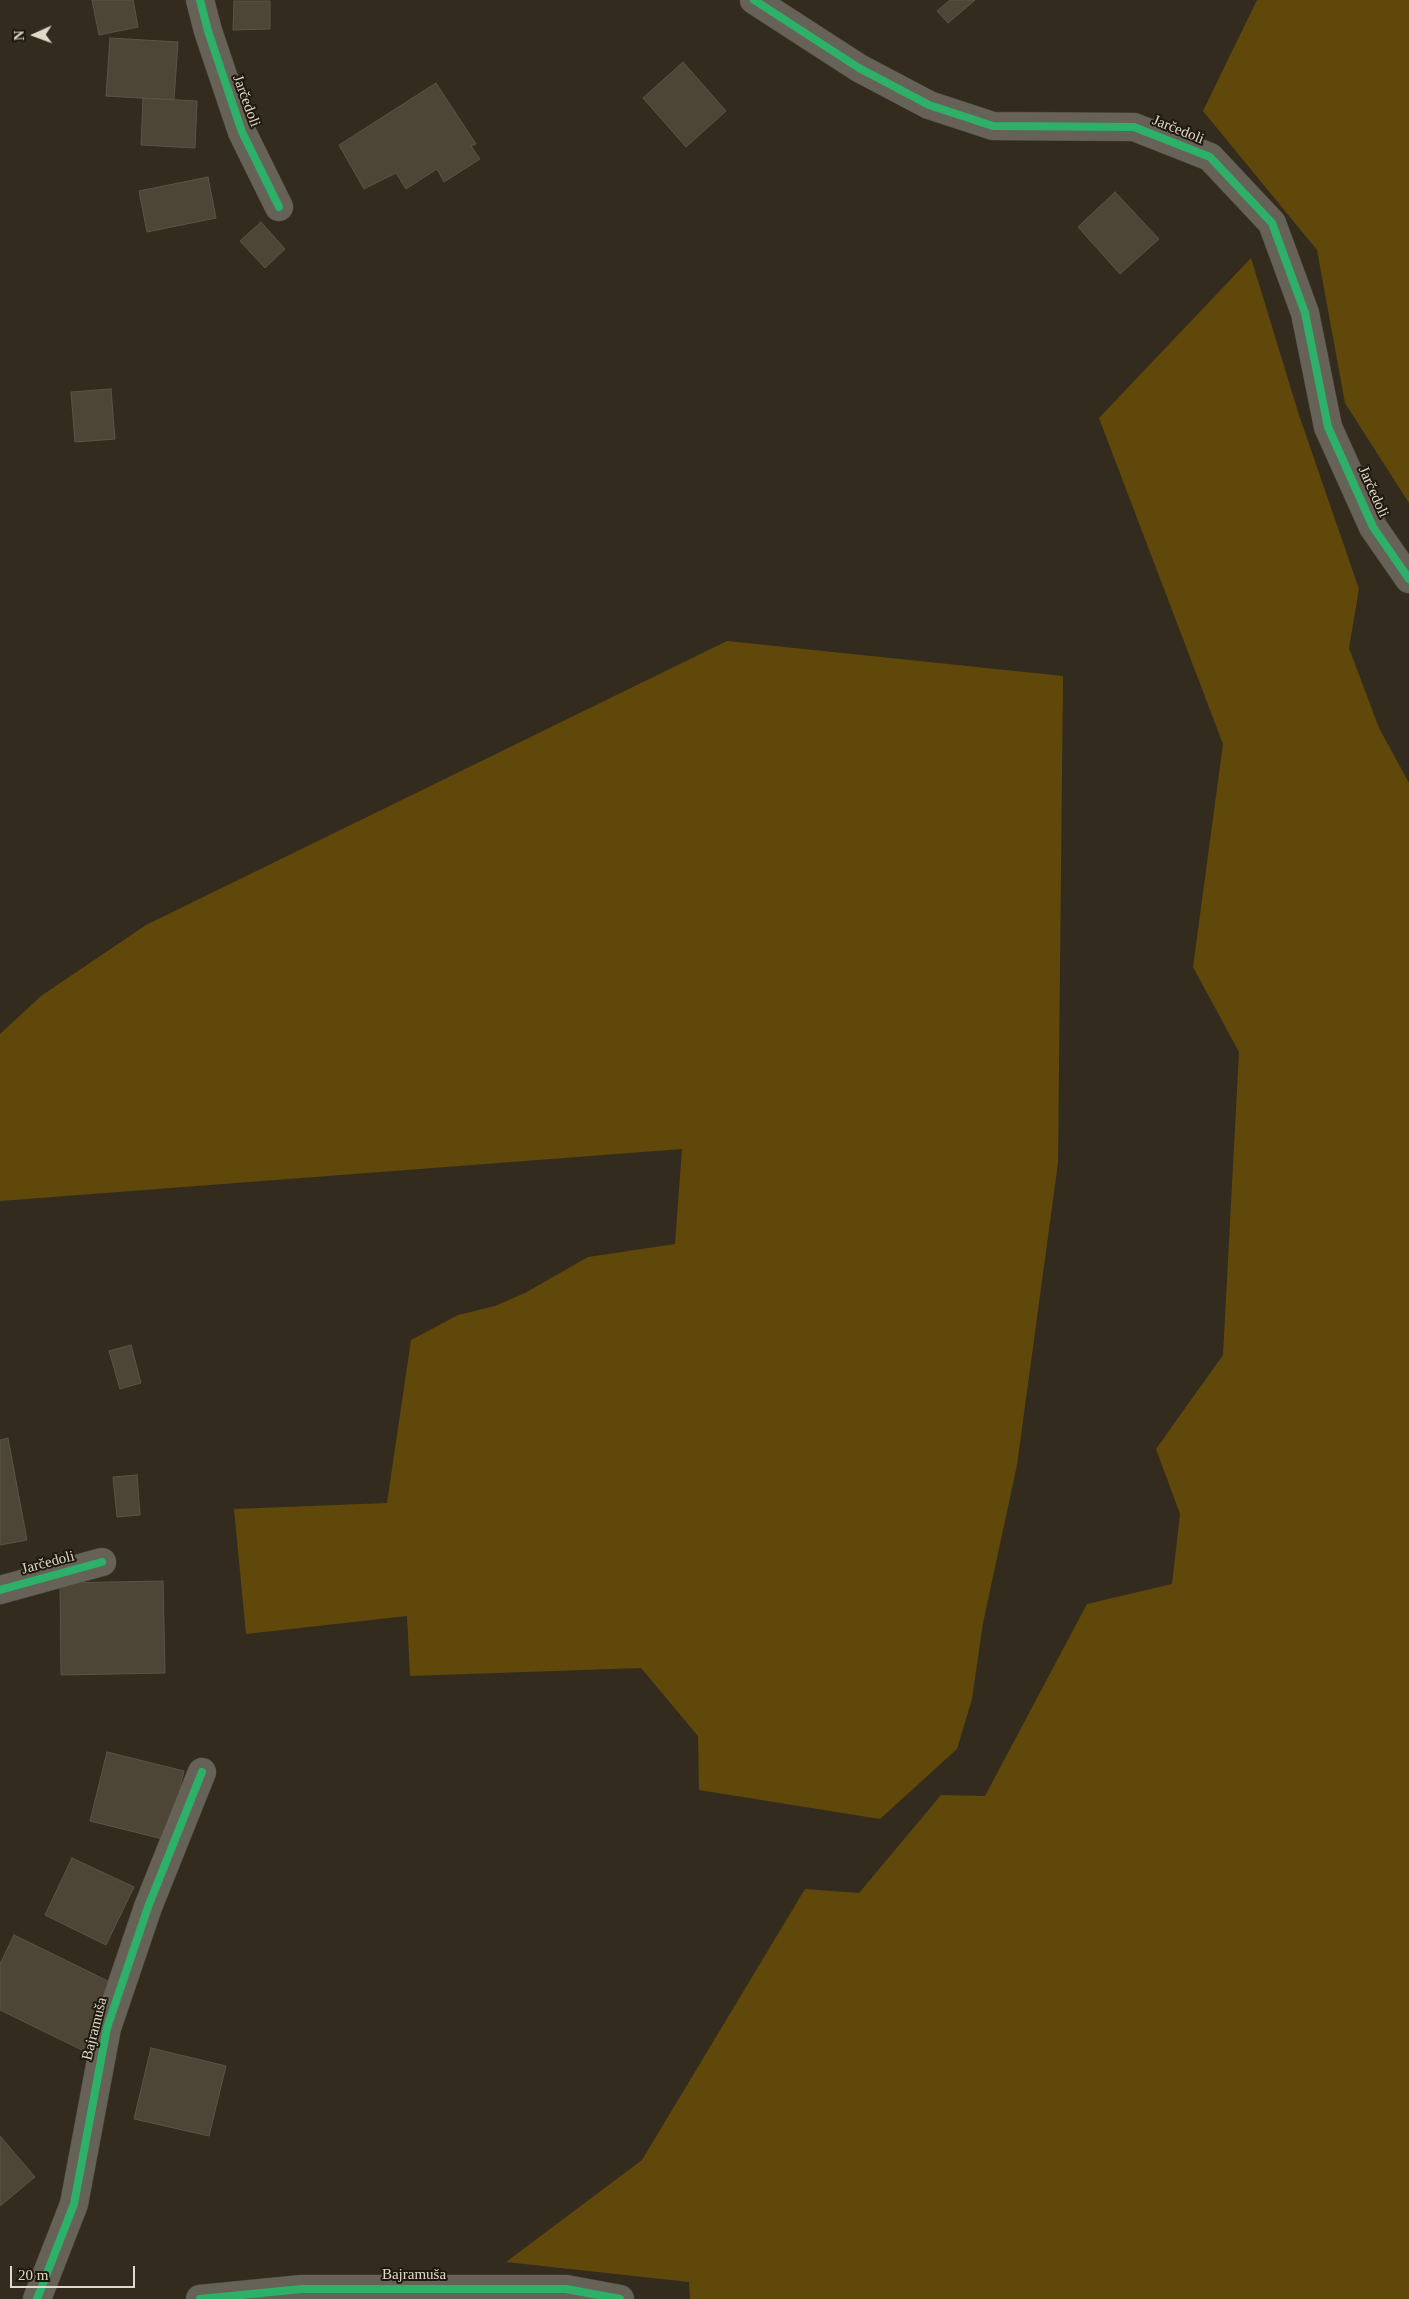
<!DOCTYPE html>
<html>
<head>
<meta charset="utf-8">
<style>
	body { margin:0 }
	#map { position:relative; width:1409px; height:2299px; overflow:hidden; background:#332c1e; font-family:Georgia,serif }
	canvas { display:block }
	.north { position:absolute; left:10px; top:10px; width:50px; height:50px; -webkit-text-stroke:4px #1e180d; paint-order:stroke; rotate:268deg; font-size:14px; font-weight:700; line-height:20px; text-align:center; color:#e0d8c9 }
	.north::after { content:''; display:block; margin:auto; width:18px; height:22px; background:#e0d8c9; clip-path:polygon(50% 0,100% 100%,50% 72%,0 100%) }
	.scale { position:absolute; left:10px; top:2266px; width:125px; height:22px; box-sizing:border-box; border:2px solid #e0d8c9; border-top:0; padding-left:6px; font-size:15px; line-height:18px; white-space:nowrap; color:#e0d8c9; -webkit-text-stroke:4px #1e180d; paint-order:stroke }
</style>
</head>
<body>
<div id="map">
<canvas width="1409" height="2299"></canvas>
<div class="north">N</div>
<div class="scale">20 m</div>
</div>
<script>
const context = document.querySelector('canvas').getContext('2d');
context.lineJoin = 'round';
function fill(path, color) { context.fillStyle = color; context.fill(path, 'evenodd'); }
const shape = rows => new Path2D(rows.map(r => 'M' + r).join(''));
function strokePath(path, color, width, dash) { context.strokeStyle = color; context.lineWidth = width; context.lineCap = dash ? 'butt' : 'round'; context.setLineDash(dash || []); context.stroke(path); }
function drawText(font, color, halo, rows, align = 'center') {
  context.font = font + ' Georgia,serif'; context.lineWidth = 4; context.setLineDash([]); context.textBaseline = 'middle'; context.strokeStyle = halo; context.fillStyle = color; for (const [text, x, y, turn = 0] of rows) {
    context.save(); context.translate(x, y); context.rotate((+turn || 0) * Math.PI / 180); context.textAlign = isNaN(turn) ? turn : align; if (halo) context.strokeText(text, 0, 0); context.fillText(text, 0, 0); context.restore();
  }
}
fill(shape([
	[1257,0,1409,0,1409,503,1345,403,1317,250,1203,111],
	[1251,258,1299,415,1359,589,1349,648,1379,728,1409,783,1409,2299,690,2299,689,2282,506,2262,642,2160,805,1889,859,1893,941,1795,985,1796,1087,1604,1172,1584,1180,1514,1156,1449,1223,1355,1239,1052,1193,967,1223,744,1099,418],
	[727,641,1063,676,1058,1163,1017,1465,983,1623,972,1699,957,1749,880,1819,699,1790,698,1736,641,1668,410,1676,407,1616,246,1634,234,1509,387,1503,411,1340,458,1315,495,1306,525,1293,588,1257,675,1244,682,1149,0,1201,0,1034,41,996,146,925]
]), '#60480a');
const building = shape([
	[92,0,133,0,138,27,99,35,92,0],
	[950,0,975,0,948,23,937,11,950,0],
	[234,1,270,1,270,29,233,30,234,1],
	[110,38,178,42,174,100,106,96,110,38],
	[683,62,726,111,686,147,643,98,683,62],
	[436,83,476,144,471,146,480,159,444,182,437,169,406,189,396,173,364,189,339,145,436,83],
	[143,98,197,101,195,148,141,145,143,98],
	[208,177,216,218,147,232,139,191,208,177],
	[1115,192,1159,239,1120,274,1078,227,1115,192],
	[261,222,285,249,265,268,240,241,261,222],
	[111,389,115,439,75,442,71,392,111,389],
	[131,1345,141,1383,120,1389,109,1351,131,1345],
	[8,1438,27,1540,0,1545,0,1440,8,1438],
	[137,1475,140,1515,117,1517,113,1477,137,1475],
	[163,1581,165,1673,61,1675,60,1583,163,1581],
	[107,1752,184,1771,167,1840,90,1821,107,1752],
	[72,1858,134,1887,106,1945,45,1915,72,1858],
	[14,1935,116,1985,84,2051,0,2010,0,1964,14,1935],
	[151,2048,226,2066,209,2136,134,2119,151,2048],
	[0,2136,35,2177,0,2206,0,2136]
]);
fill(building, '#4d4637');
strokePath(building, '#5a5449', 1);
const minor = shape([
	[200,0,208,31,242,132,279,207],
	[754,0,859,68,929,105,993,126,1134,127,1210,157,1272,223,1305,313,1328,427,1373,527,1409,579],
	[0,1590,102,1562],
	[37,2299,74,2204,107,2028,148,1907,202,1772],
	[200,2299,302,2289,566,2289,620,2299]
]);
strokePath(minor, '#4d473c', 29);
strokePath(minor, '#676258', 28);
strokePath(shape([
	[200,0,208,31,242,132,279,207],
	[754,0,859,68,929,105,993,126,1134,127,1210,157,1272,223,1305,313,1328,427,1373,527,1409,579],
	[0,1590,102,1562],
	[37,2299,74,2204,107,2028,148,1907,202,1772],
	[200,2299,302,2289,566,2289,620,2299]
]), '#2db169', 8);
drawText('15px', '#e0d8c9', '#1e180d', [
	["Jarčedoli",246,101,70],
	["Jarčedoli",1178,130,22],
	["Jarčedoli",1373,492,66],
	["Jarčedoli",48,1563,-15],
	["Bajramuša",95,2029,-76],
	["Bajramuša",414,2275]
]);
</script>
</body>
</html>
